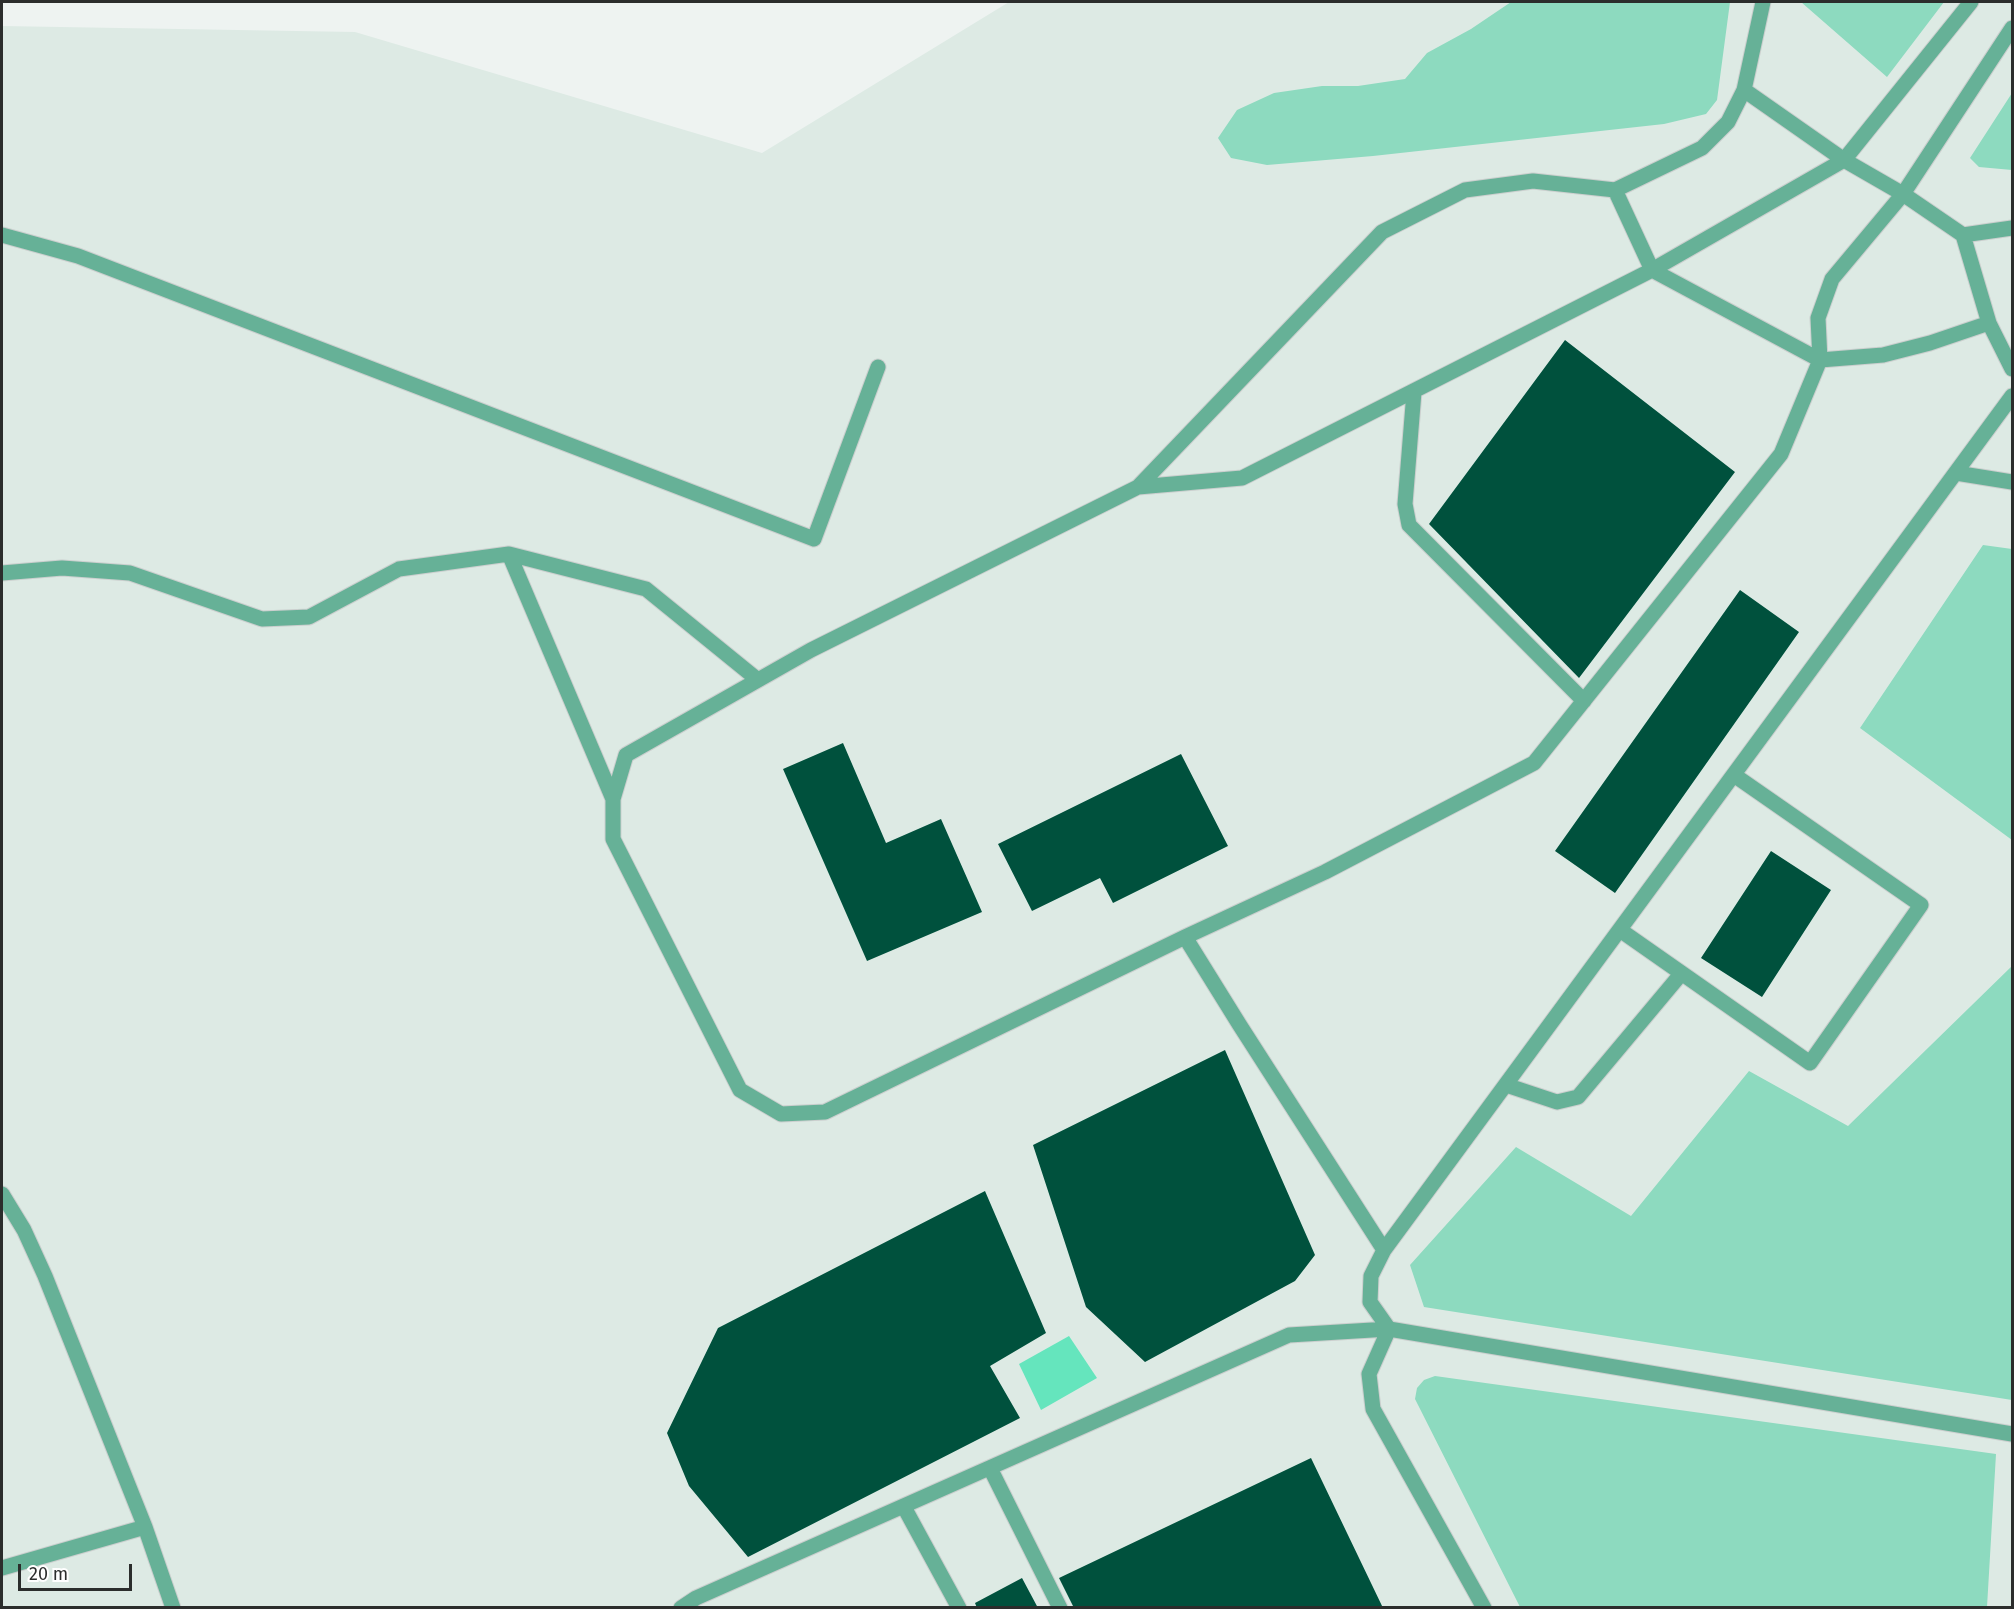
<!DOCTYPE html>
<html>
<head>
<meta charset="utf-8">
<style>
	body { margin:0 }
	#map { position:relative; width:2014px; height:1609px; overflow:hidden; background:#eef3f1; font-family:"Fira Sans",sans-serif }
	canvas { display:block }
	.frame { position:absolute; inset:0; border:3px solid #2b2d2c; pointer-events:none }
	.scale { position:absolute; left:18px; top:1564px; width:114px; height:27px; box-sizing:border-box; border:3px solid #2b2d2c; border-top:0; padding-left:8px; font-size:18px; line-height:21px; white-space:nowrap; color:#2b2d2c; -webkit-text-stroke:4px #fff; paint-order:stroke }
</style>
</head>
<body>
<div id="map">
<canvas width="2014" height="1609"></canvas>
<div class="frame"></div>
<div class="scale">20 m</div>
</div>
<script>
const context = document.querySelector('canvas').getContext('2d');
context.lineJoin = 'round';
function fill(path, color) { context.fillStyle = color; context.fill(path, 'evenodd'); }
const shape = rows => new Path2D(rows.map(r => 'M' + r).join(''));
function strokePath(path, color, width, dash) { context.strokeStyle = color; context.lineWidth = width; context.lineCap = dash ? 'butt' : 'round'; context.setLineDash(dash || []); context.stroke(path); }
fill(shape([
	[1009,2,2012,2,2012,1607,2,1608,2,26,355,32,762,153]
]), '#ddeae4');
fill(shape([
	[1511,2,1730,2,1717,100,1706,114,1664,124,1373,156,1267,165,1231,158,1218,138,1237,110,1274,93,1322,86,1358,86,1405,79,1427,53,1471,29],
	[1801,2,1944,2,1887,77],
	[2012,93,2012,170,1979,167,1970,158],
	[1983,545,2012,549,2012,840,1860,728],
	[2012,966,2012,1400,1424,1307,1410,1265,1516,1147,1631,1216,1749,1071,1848,1126],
	[1435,1376,1996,1454,1987,1607,1520,1607,1415,1399,1417,1388,1424,1380]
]), '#8ddabf');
fill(shape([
	[1069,1336,1097,1378,1041,1410,1019,1364]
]), '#65e5bd');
fill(shape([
	[1565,340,1735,472,1579,678,1429,524],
	[1740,590,1799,632,1615,893,1555,851],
	[843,743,886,843,941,819,982,912,867,961,783,769],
	[1181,754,1228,846,1113,903,1100,878,1032,911,998,844],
	[1771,851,1831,890,1762,997,1701,958],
	[1225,1050,1315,1255,1295,1281,1145,1362,1086,1307,1033,1145],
	[985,1191,1046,1333,990,1366,1020,1418,748,1557,689,1486,667,1433,718,1328],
	[1311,1458,1383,1608,1074,1608,1059,1578],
	[1022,1578,1038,1608,977,1608,975,1603]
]), '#00513d');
const service = shape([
	[1971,2,1844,160,1652,270,1242,478,1138,487,811,650,626,755,613,799,613,839,740,1090,781,1114,825,1112,1185,937,1325,872,1534,763,1781,454,1820,360,1818,318,1832,279,1903,194,2012,28],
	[1744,90,1844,160,1903,194,1963,235,1989,323,2012,369],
	[1615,190,1652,270,1820,360,1883,355,1930,343,1989,323],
	[2,235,78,256,814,539,878,367],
	[1963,235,2012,228],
	[1414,392,1405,504,1409,525,1584,701],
	[1956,473,2012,482],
	[1138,487,1382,232,1465,190,1533,181,1615,190,1702,148,1728,122,1744,90,1763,2],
	[509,554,613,799],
	[2,573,62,568,130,573,262,619,309,617,399,569,509,554,646,589,758,680],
	[1620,930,1810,1063,1921,905,1734,775],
	[1185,937,1239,1024,1384,1250],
	[1506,1085,1557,1102,1578,1097,1681,974],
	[2,1194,24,1230,45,1276,145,1527,173,1608],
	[990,1468,1060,1608],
	[904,1507,959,1608],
	[2,1568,145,1527],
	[681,1608,696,1598,1289,1335,1389,1329,2012,1434],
	[1484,1608,1373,1409,1369,1374,1389,1329,1370,1302,1371,1276,1384,1250,2012,396]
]);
strokePath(service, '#cbcfce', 17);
strokePath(service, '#66b197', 15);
</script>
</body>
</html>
